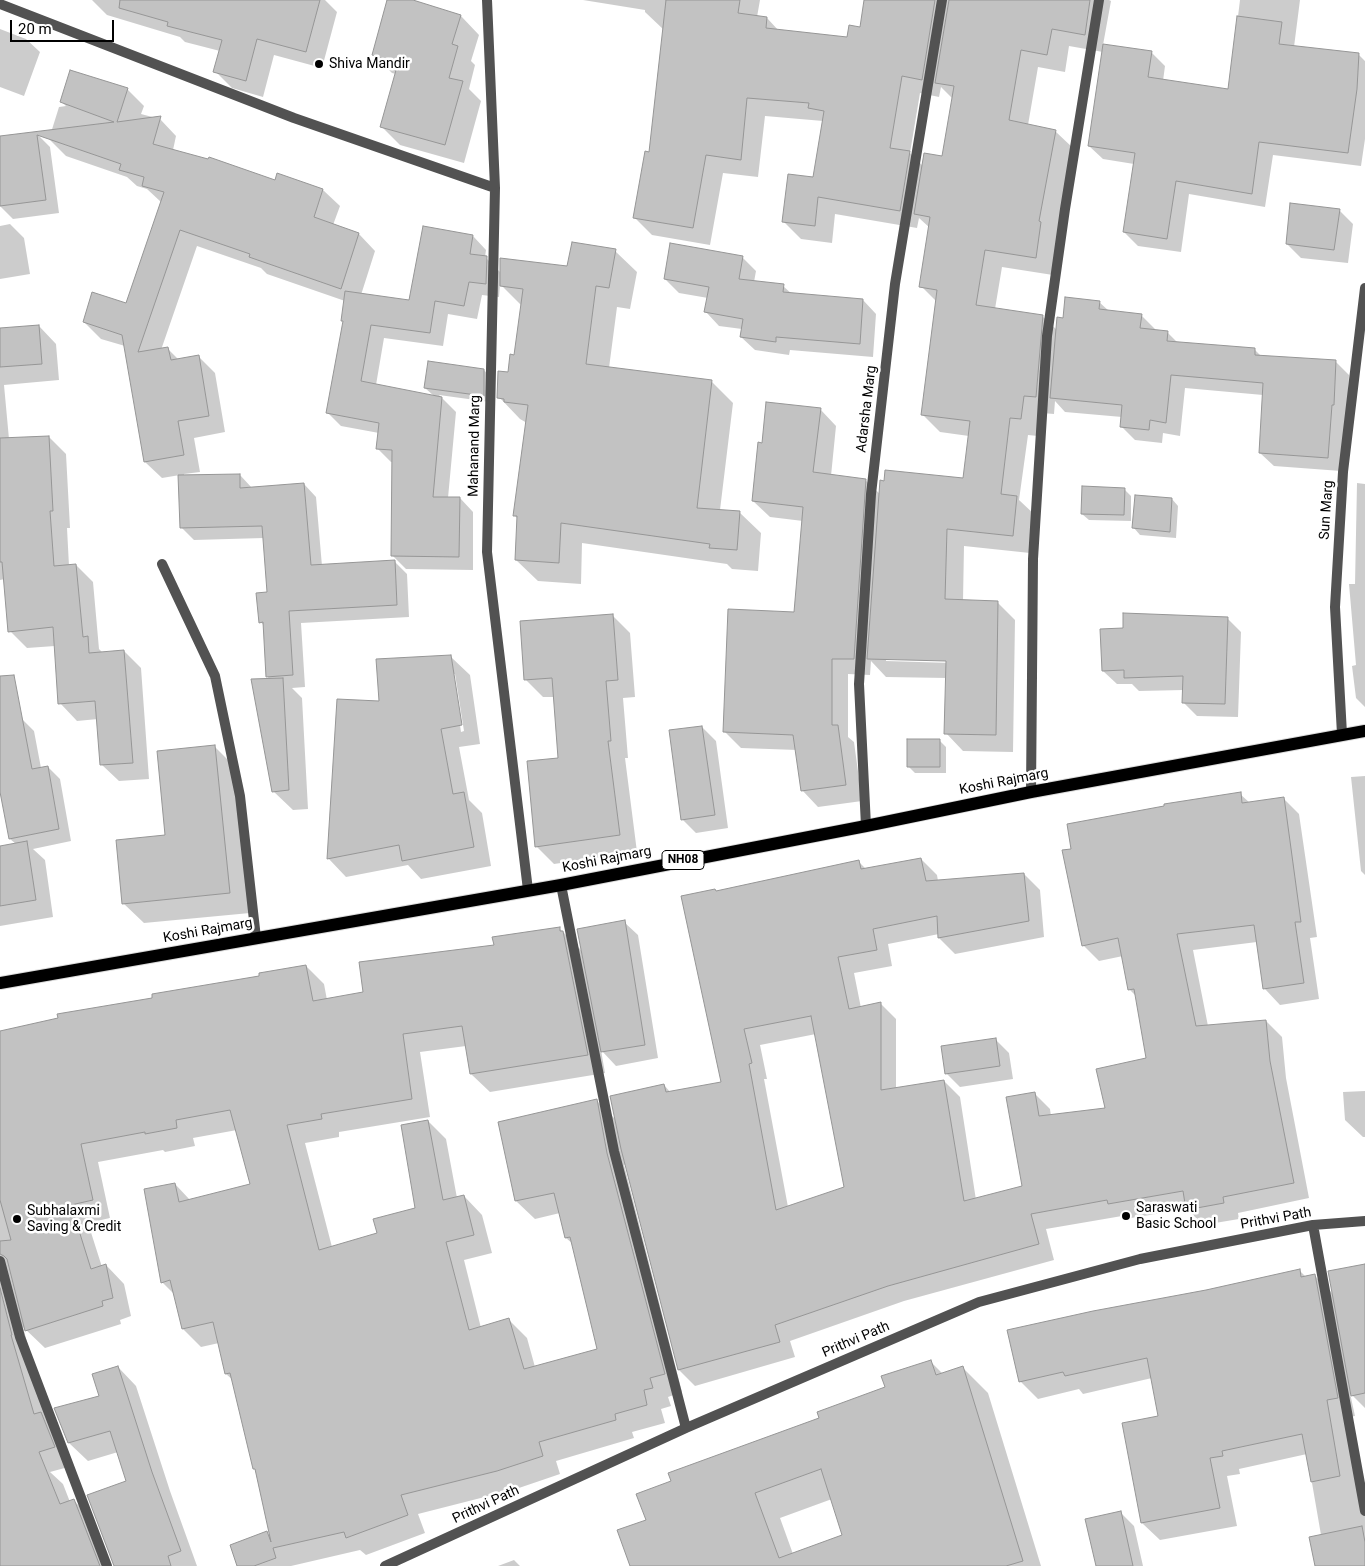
<!DOCTYPE html>
<html>
<head>
<meta charset="utf-8">
<style>
	body { margin:0 }
	#map { position:relative; width:1365px; height:1566px; overflow:hidden; background:#fff; font-family:Roboto,sans-serif }
	canvas { display:block }
	.scale { position:absolute; left:10px; top:20px; width:104px; height:22px; box-sizing:border-box; border:2px solid #000; border-top:0; padding-left:6px; font-size:15px; line-height:18px; white-space:nowrap; color:#000; -webkit-text-stroke:4px #fff; paint-order:stroke }
</style>
</head>
<body>
<div id="map">
<canvas width="1365" height="1566"></canvas>
<div class="scale">20 m</div>
</div>
<script>
const context = document.querySelector('canvas').getContext('2d');
context.lineJoin = 'round';
function fill(path, color) { context.fillStyle = color; context.fill(path, 'evenodd'); }
const shape = rows => new Path2D(rows.map(r => 'M' + r).join(''));
function strokePath(path, color, width, dash) { context.strokeStyle = color; context.lineWidth = width; context.lineCap = dash ? 'butt' : 'round'; context.setLineDash(dash || []); context.stroke(path); }
function drawText(font, color, halo, rows, align = 'center') {
  context.font = font + ' Roboto,sans-serif'; context.lineWidth = 5; context.setLineDash([]); context.textBaseline = 'middle'; context.strokeStyle = halo; context.fillStyle = color; for (const [text, x, y, turn = 0] of rows) {
    context.save(); context.translate(x, y); context.rotate((+turn || 0) * Math.PI / 180); context.textAlign = isNaN(turn) ? turn : align; if (halo) context.strokeText(text, 0, 0); context.fillText(text, 0, 0); context.restore();
  }
}
fill(shape([
	[92,0,325,0,337,12,322,68,274,55,263,97,232,88,215,71,220,51,185,42,180,37,107,15],
	[389,0,409,0,461,16,479,35,471,61,475,65,469,89,481,101,464,163,400,145,382,127,396,74,392,73,374,55],
	[583,0,760,0,757,17,767,18,779,31,848,38,861,28,866,0,1109,0,1111,1,1103,45,1151,52,1165,66,1163,81,1229,90,1240,0,1300,0,1294,47,1358,54,1365,61,1365,139,1361,166,1273,155,1265,207,1189,194,1181,252,1138,246,1124,232,1134,164,1103,159,1089,146,1103,52,1069,46,1065,72,1038,67,1028,125,1055,131,1073,148,1053,275,1002,267,995,309,1042,316,1057,330,1064,319,1099,302,1109,311,1141,315,1155,329,1154,331,1168,333,1178,343,1255,350,1262,357,1335,361,1349,375,1347,418,1341,471,1274,466,1260,453,1263,395,1185,388,1180,436,1163,433,1162,443,1135,440,1121,426,1122,417,1065,412,1055,401,1054,414,1042,413,1038,436,1028,435,1019,500,1035,515,1030,553,964,546,963,601,997,602,1015,620,1013,752,963,751,946,733,947,678,886,677,871,661,870,675,848,674,848,737,854,742,862,801,818,807,802,790,797,750,741,748,724,731,796,613,803,521,770,517,753,501,763,444,820,409,836,426,831,476,865,480,880,494,964,480,969,436,940,432,923,415,937,302,921,286,930,228,919,218,917,228,835,214,832,243,801,239,783,221,814,178,823,121,765,116,758,177,723,173,710,245,652,235,634,217,650,153,664,30,645,12,645,10],
	[941,87,953,99,943,157,923,166,910,153,920,93,939,97],
	[886,659,952,660,952,663,886,661],
	[0,29,26,39,40,52,24,96,0,87],
	[127,89,144,106,141,114,160,119,176,136,173,150,276,181,278,175,323,190,340,206,333,225,359,234,375,251,361,295,410,302,473,236,486,250,485,257,501,273,568,267,615,251,637,272,630,309,617,307,609,368,712,382,733,403,720,510,739,512,761,533,758,571,732,569,727,564,582,543,581,584,538,581,516,560,518,519,514,515,527,423,520,419,499,397,516,356,522,306,500,284,499,297,482,295,477,319,448,314,443,346,384,338,376,385,434,396,425,388,484,370,490,377,490,402,439,395,456,412,448,498,460,498,473,512,473,570,406,569,392,555,393,462,391,462,377,448,379,433,341,426,327,412,344,322,345,301,267,274,261,268,197,246,161,350,168,349,179,360,198,356,215,373,225,432,194,438,200,472,184,474,184,476,240,475,252,488,304,484,316,497,322,566,394,561,407,574,409,617,301,623,305,687,292,688,302,698,308,809,293,810,273,791,270,680,267,676,264,626,261,622,268,593,264,538,194,540,181,527,180,475,162,478,145,462,125,346,101,339,84,322,126,304,161,202,147,189,137,186,127,177,66,156,49,139,59,107,66,106,61,101],
	[36,133,50,147,59,213,13,219,0,206,0,138],
	[1339,210,1353,224,1348,263,1301,258,1287,244],
	[10,224,24,238,30,274,0,279,0,226],
	[742,257,756,271,754,282,783,286,792,294,863,300,876,314,873,357,790,350,789,355,755,350,741,337,742,329,719,326,706,312,708,298,679,293,665,279],
	[39,326,56,344,59,380,4,385,9,439,49,437,66,454,70,528,67,528,69,566,76,565,93,582,99,649,103,653,124,651,141,668,149,779,119,781,101,764,98,719,77,721,60,703,55,646,27,648,10,631,5,579,0,580,0,330],
	[1357,483,1365,484,1365,707,1356,698,1352,666,1356,665,1349,584,1355,584],
	[1124,489,1131,496,1131,521,1089,520,1082,514],
	[1172,499,1178,506,1176,538,1140,535,1134,528],
	[612,615,630,633,635,697,623,698,628,758,625,758,637,852,554,864,536,846,559,759,554,697,543,697,526,680],
	[1227,618,1241,632,1238,717,1197,716,1183,702,1184,690,1139,691,1132,684,1117,684,1103,671,1124,629],
	[451,657,470,675,480,744,459,747,469,800,482,813,491,866,421,879,408,865,346,877,328,858,381,702],
	[453,674,455,674,464,731,461,732],
	[21,718,34,731,41,768,48,767,60,779,71,841,33,849,45,860,53,917,0,926,0,847,16,844,10,839,0,785,0,723],
	[702,727,716,741,728,828,696,833,682,819],
	[939,740,946,747,946,773,915,773,908,766],
	[214,746,235,767,250,913,144,923,123,903,167,836],
	[1365,776,1365,875,1361,871,1351,777],
	[1240,794,1250,803,1283,798,1299,814,1317,937,1310,938,1319,999,1280,1005,1265,989,1257,942,1193,950,1208,1026,1266,1021,1282,1037,1286,1078,1309,1198,1238,1213,1239,1219,1203,1225,1187,1209,1125,1219,1122,1216,1046,1229,1054,1260,904,1301,790,1341,795,1357,695,1386,679,1370,626,1164,624,1165,682,1392,668,1397,671,1406,661,1409,665,1423,632,1432,634,1438,556,1461,560,1474,516,1489,418,1514,425,1533,366,1555,360,1550,291,1566,239,1566,266,1533,271,1537,234,1381,226,1374,219,1343,201,1347,183,1329,175,1295,162,1282,175,1184,190,1200,251,1185,237,1130,193,1138,195,1146,165,1152,163,1150,98,1162,110,1218,88,1223,102,1267,106,1265,124,1284,131,1316,120,1320,121,1324,45,1348,23,1327,30,1353,72,1466,50,1472,63,1484,70,1502,74,1501,93,1519,110,1566,0,1566,0,1032,306,966,324,984,327,1000,364,993,495,946,559,928,583,952,624,922,638,935,658,1058,616,1066,601,1050,605,1073,490,1092,471,1074,466,1046,420,1052,430,1117,339,1132,339,1137,305,1143,332,1247,378,1234,417,1209,428,1121,446,1139,457,1198,464,1196,482,1215,492,1253,464,1260,481,1328,509,1320,527,1338,535,1367,598,1350,573,1244,566,1238,560,1213,535,1219,516,1201,500,1123,596,1100,616,1120,664,1085,671,1093,723,1083,717,892,859,862,866,869,921,859,937,875,938,881,1024,874,1040,890,1044,937,955,954,939,938,939,934,888,944,892,966,854,973,861,1008,880,1003,896,1019,896,1089,944,1081,960,1097,976,1200,1024,1187,1034,1093,1050,1109,1051,1116,1106,1109,1148,1059,1136,996,1130,990,1123,956,1099,961,1083,945,1073,851],
	[816,1034,846,1188,788,1207,764,1079,767,1079,760,1045],
	[995,1039,1009,1053,1013,1079,960,1087,946,1073],
	[1365,1091,1365,1137,1363,1137,1345,1120,1343,1092],
	[1365,1265,1365,1408,1350,1393,1355,1416,1344,1418,1365,1503,1365,1566,1316,1566,1321,1535,1307,1454,1239,1469,1240,1474,1227,1476,1237,1526,1160,1540,1142,1523,1160,1417,1152,1378,1083,1394,1079,1389,1038,1399,1020,1381,1206,1291,1299,1270,1306,1277,1314,1275,1334,1295],
	[931,1362,943,1374,963,1368,988,1393,1041,1566,632,1566,647,1521,672,1482,821,1419,886,1388],
	[832,1499,844,1536,793,1554,780,1518],
	[118,1367,136,1386,170,1491,197,1566,114,1566,127,1481,118,1452,88,1461,69,1443,101,1397],
	[1120,1512,1134,1526,1143,1566,1097,1566],
	[514,1560,520,1566,498,1566]
]), '#0003');
const building = shape([
	[120,0,320,0,306,52,257,39,246,81,213,72,222,40,167,26,168,22,119,8,120,0],
	[387,0,413,0,461,15,452,44,458,46,449,78,463,81,445,145,380,127,398,63,372,55,387,0],
	[666,0,740,0,738,13,767,17,766,28,847,37,849,25,860,27,864,0,935,0,922,80,902,76,890,148,910,151,900,211,818,197,815,226,782,222,788,174,813,177,824,111,808,108,809,103,747,98,741,160,706,155,693,228,633,218,645,151,649,152,666,0],
	[949,0,1090,0,1085,35,1052,29,1047,55,1021,50,1009,120,1056,130,1039,221,1041,222,1036,258,985,250,976,305,1043,315,1036,397,1024,396,1021,419,1010,418,1001,494,1017,496,1013,536,947,529,945,599,998,601,996,735,944,734,946,661,867,659,880,480,884,481,885,470,963,478,970,421,921,415,937,290,919,287,930,217,914,214,924,153,942,156,954,86,935,83,949,0],
	[1237,16,1282,22,1279,44,1359,53,1357,89,1348,153,1259,142,1252,194,1176,181,1167,239,1123,232,1135,153,1088,146,1103,44,1152,51,1148,77,1228,89,1237,16],
	[70,70,128,88,117,122,161,116,153,144,208,159,209,157,275,180,277,173,323,189,314,217,359,233,341,289,249,257,250,254,180,230,138,352,168,347,171,360,199,355,209,416,178,421,184,455,144,462,122,335,83,322,92,292,126,303,164,192,142,186,144,177,119,170,121,164,37,135,46,200,0,206,0,136,114,122,60,102,70,70],
	[1290,203,1340,209,1334,250,1286,244,1290,203],
	[423,226,473,235,470,254,487,256,486,284,469,282,464,306,435,301,430,333,371,325,361,381,442,397,433,497,460,497,459,557,391,556,392,450,376,449,379,423,326,413,343,321,341,321,345,291,409,300,423,226],
	[572,242,616,249,609,288,596,286,586,364,712,380,697,508,740,511,737,550,709,548,710,544,561,523,559,563,515,560,517,516,513,516,528,405,504,402,504,399,497,398,498,371,508,372,510,354,514,355,523,289,500,286,500,258,567,266,572,242],
	[670,243,743,256,739,279,784,284,783,292,863,299,860,344,776,337,776,342,740,337,743,319,704,312,709,287,664,279,670,243],
	[1065,297,1100,301,1099,309,1142,314,1140,328,1168,331,1167,341,1255,348,1255,355,1336,360,1334,405,1332,405,1328,458,1259,453,1263,383,1171,375,1166,423,1150,420,1149,430,1120,427,1122,405,1050,398,1057,317,1063,318,1065,297],
	[39,325,42,364,0,367,0,328,39,325],
	[428,361,484,369,484,396,424,388,428,361],
	[766,402,821,408,813,472,866,479,854,659,832,659,832,725,838,725,846,785,801,791,793,735,723,732,728,609,794,612,803,507,752,501,758,442,762,443,766,402],
	[49,436,53,511,50,511,54,566,76,564,83,637,88,636,89,653,124,650,133,763,100,765,95,701,58,704,53,627,8,632,2,562,0,562,0,438,49,436],
	[240,474,240,488,304,483,311,565,395,560,397,605,289,611,293,675,266,677,263,622,259,623,256,593,267,592,262,526,180,528,178,475,240,474],
	[1082,486,1125,488,1124,515,1081,514,1082,486],
	[1135,495,1172,498,1170,532,1132,528,1135,495],
	[1123,613,1228,617,1225,704,1182,703,1183,676,1124,678,1124,670,1102,671,1100,629,1123,628,1123,613],
	[613,614,618,680,606,681,611,741,608,741,620,835,535,847,527,761,558,758,552,678,524,680,520,621,613,614],
	[451,655,462,725,441,729,453,794,464,792,474,847,402,861,399,845,327,859,337,699,379,701,376,659,451,655],
	[14,675,32,769,48,766,59,829,9,839,0,792,0,676,14,675],
	[283,678,289,790,272,792,251,679,283,678],
	[702,726,715,815,681,820,669,730,702,726],
	[907,739,940,739,940,767,907,767,907,739],
	[215,745,230,893,122,904,116,840,165,835,157,751,215,745],
	[1241,792,1242,803,1284,797,1301,922,1295,922,1304,983,1263,989,1254,925,1177,934,1196,1026,1266,1020,1270,1061,1294,1183,1223,1197,1224,1203,1186,1210,1183,1191,1108,1204,1107,1200,1031,1214,1039,1244,888,1286,775,1325,780,1342,678,1370,621,1149,610,1096,664,1084,666,1092,721,1082,681,896,715,889,716,891,859,860,861,869,921,858,926,881,1024,873,1029,921,938,938,937,916,873,929,877,950,838,957,849,1009,881,1002,881,1090,944,1080,964,1201,1022,1186,1006,1097,1035,1092,1039,1116,1105,1108,1096,1069,1146,1058,1134,989,1128,990,1118,938,1082,946,1062,850,1071,849,1067,824,1164,806,1164,804,1241,792],
	[811,1016,844,1187,776,1210,749,1064,752,1063,744,1029,811,1016],
	[27,841,36,900,0,906,0,846,27,841],
	[625,920,645,1045,601,1052,577,929,625,920],
	[560,927,560,931,563,931,588,1055,470,1074,462,1026,403,1034,412,1099,321,1114,322,1119,287,1125,319,1250,377,1233,373,1219,415,1208,401,1125,428,1120,443,1200,464,1195,474,1235,446,1242,469,1330,509,1318,524,1369,597,1349,570,1237,565,1238,554,1193,515,1201,498,1122,597,1099,607,1153,665,1374,650,1378,653,1388,644,1390,647,1405,615,1414,616,1420,539,1442,543,1456,497,1471,401,1495,408,1515,346,1538,344,1532,273,1548,276,1558,254,1566,237,1566,230,1545,267,1531,271,1542,255,1469,253,1469,230,1373,225,1374,213,1322,182,1329,170,1280,161,1283,144,1189,175,1183,179,1202,250,1184,230,1110,176,1120,177,1128,145,1134,145,1132,81,1144,93,1200,71,1205,91,1269,106,1264,113,1298,102,1301,103,1306,25,1331,7,1259,4,1256,0,1254,0,1241,11,1240,0,1200,0,1031,58,1018,57,1014,152,998,152,994,259,976,259,973,306,965,313,1001,363,992,359,962,494,945,492,937,560,927],
	[996,1038,1000,1066,945,1074,941,1046,996,1038],
	[1365,1264,1365,1393,1351,1396,1328,1271,1365,1264],
	[1300,1269,1301,1277,1315,1274,1338,1398,1327,1400,1340,1476,1311,1482,1302,1434,1222,1451,1223,1456,1210,1458,1220,1508,1141,1523,1122,1423,1158,1416,1147,1358,1065,1376,1063,1372,1019,1382,1007,1330,1093,1311,1206,1290,1300,1269],
	[0,1288,12,1335,11,1335,34,1414,41,1412,55,1447,39,1452,60,1504,74,1499,100,1566,0,1566,0,1288],
	[931,1360,936,1375,963,1366,1023,1561,1006,1566,630,1566,617,1530,646,1520,636,1494,671,1481,668,1473,819,1418,817,1412,885,1387,881,1376,931,1360],
	[821,1469,842,1535,779,1558,755,1493,821,1469],
	[118,1366,152,1472,181,1551,168,1556,171,1566,114,1566,87,1495,126,1481,110,1431,68,1443,54,1408,99,1396,92,1374,118,1366],
	[1121,1511,1133,1566,1096,1566,1085,1519,1121,1511],
	[1362,1526,1365,1542,1365,1566,1315,1566,1309,1537,1362,1526]
]);
fill(building, '#c2c2c2');
strokePath(building, '#969696', 1);
const primary = shape([
	[0,983,561,885,866,826,1031,792,1365,731]
]);
strokePath(primary, '#dbdbdb', 14);
strokePath(shape([
	[487,0,495,188,487,552,528,890],
	[0,4,294,118,495,188],
	[162,564,215,676,240,796,256,938],
	[1342,734,1335,607,1343,472,1365,288],
	[1031,792,1033,559,1047,336,1065,209,1099,0],
	[866,826,859,684,871,494,895,284,942,0],
	[561,885,614,1151,686,1428],
	[1313,1225,1365,1511],
	[0,1261,20,1337,107,1566],
	[385,1566,686,1428,979,1302,1140,1259,1313,1225,1365,1221]
]), '#525252', 10);
strokePath(primary, '#000', 12);
for (const [x, y, r, color] of [
	[319,64,5,"#000"],
	[1126,1216,5,"#000"],
	[17,1219,5,"#000"]
]) { const dot = new Path2D(); dot.arc(x, y, r, 0, 2 * Math.PI); context.fillStyle = color; context.fill(dot); strokePath(dot, '#fff', 2); }
for (const [x, y, w] of [
	[683,860,42]
]) { const box = new Path2D(); box.roundRect(x - w / 2, y - 9.5, w, 19, 4); context.fillStyle = '#fff'; context.fill(box); strokePath(box, '#000', 1); }
drawText('bold 12px', '#000', null, [
	["NH08",683,860]
]);
drawText('14px', '#000', '#fff', [
	["Shiva Mandir",329,64],
	["Saraswati",1136,1208],
	["Basic School",1136,1224],
	["Subhalaxmi",27,1211],
	["Saving & Credit",27,1227]
], 'left');
drawText('14px', '#000', '#fff', [
	["Adarsha Marg",867,409,-83],
	["Mahanand Marg",475,446,-89],
	["Sun Marg",1327,510,-86],
	["Koshi Rajmarg",1004,782,-11],
	["Koshi Rajmarg",607,860,-11],
	["Koshi Rajmarg",208,931,-10],
	["Prithvi Path",1276,1219,-10],
	["Prithvi Path",856,1340,-23],
	["Prithvi Path",486,1505,-25]
]);
</script>
</body>
</html>
